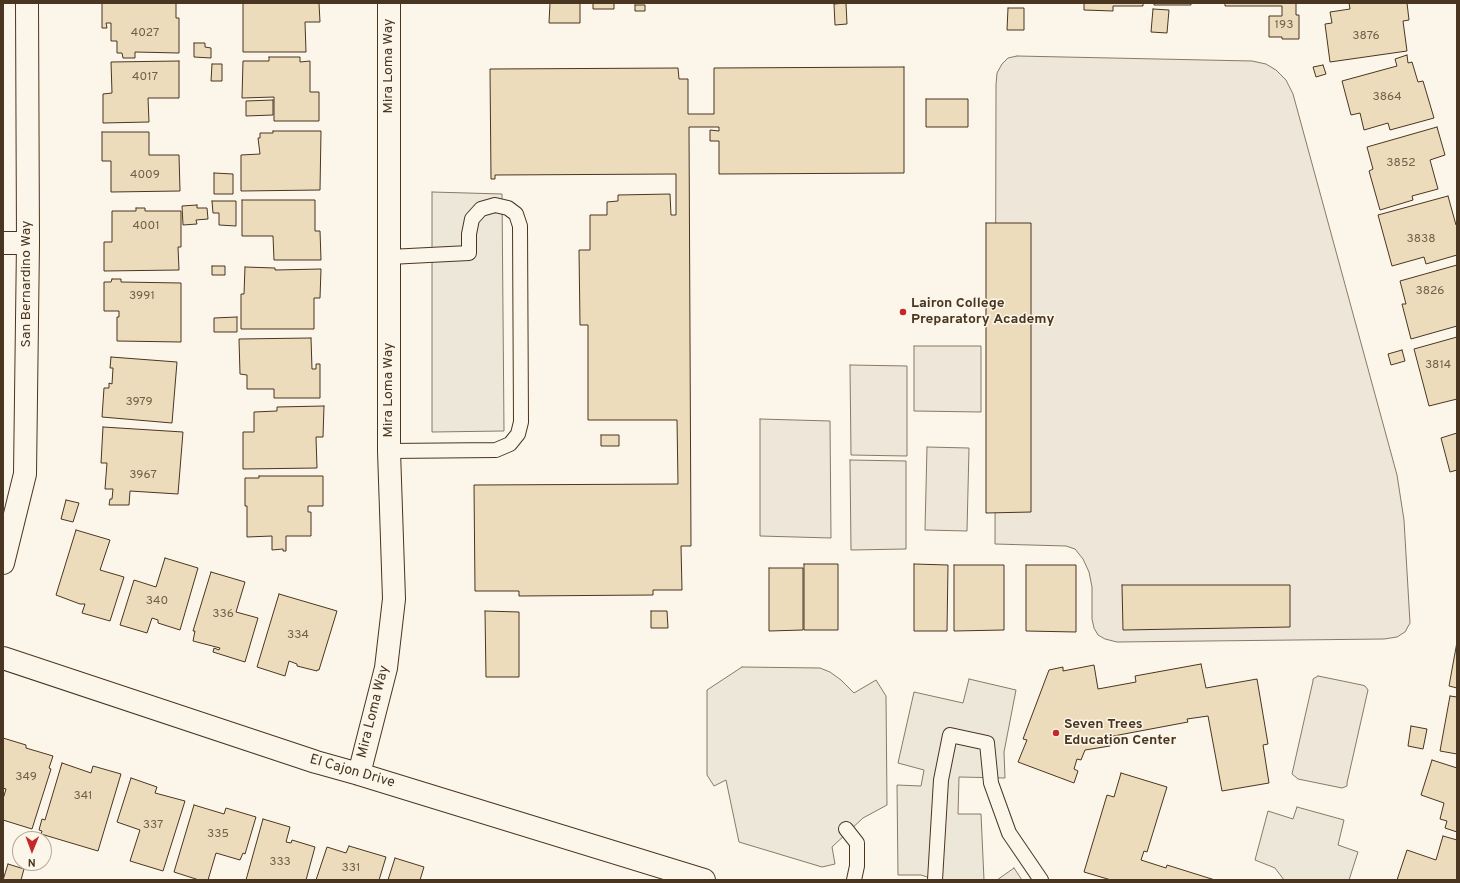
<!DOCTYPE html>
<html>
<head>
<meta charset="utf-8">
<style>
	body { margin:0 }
	#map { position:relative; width:1460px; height:883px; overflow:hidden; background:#fbf6e9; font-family:Overpass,sans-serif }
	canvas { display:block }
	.frame { position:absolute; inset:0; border:4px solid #4a3520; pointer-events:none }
	.north { position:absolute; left:12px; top:831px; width:40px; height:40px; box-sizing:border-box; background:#fbf6e9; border:1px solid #b4a999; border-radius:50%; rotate:181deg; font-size:11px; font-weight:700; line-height:16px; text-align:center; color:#4a3520 }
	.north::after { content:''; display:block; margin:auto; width:14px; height:18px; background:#c62828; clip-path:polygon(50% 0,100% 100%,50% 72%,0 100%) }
</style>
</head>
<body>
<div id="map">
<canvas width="1460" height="883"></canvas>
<div class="frame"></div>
<div class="north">N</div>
</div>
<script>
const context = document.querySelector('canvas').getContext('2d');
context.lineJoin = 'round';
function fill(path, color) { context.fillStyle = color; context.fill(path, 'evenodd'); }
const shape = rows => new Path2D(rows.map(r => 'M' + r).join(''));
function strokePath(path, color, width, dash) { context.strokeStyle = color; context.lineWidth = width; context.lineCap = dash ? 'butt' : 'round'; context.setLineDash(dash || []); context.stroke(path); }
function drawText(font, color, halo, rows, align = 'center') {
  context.font = font + ' Overpass,sans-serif'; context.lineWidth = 3; context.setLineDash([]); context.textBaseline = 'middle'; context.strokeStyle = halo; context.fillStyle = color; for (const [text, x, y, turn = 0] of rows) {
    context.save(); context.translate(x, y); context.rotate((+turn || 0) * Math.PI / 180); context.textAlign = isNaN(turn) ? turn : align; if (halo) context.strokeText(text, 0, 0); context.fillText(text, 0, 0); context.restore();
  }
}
const green = shape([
	[1017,56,1252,61,1266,64,1276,70,1286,80,1293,94,1397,475,1404,520,1410,623,1405,632,1397,637,1384,639,1117,642,1105,639,1098,635,1094,628,1092,619,1092,587,1089,572,1083,559,1075,549,1066,546,995,544,996,85,997,73,1002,64,1008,58,1017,56],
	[914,346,981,346,981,412,914,411,914,346],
	[850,365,907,366,907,456,851,455,850,365],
	[760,419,830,421,831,538,760,536,760,419],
	[927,447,969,448,967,531,925,530,927,447],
	[850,460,906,461,906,549,851,550,850,460],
	[1318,676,1362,685,1365,686,1368,690,1347,783,1347,786,1342,788,1298,779,1292,774,1313,681,1313,679,1318,676]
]);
fill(green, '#ede6d9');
strokePath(green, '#887966', 1);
const parking = shape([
	[432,192,502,194,504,431,432,432,432,192],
	[742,667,820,668,830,672,841,680,854,693,876,680,886,696,887,805,863,818,832,847,835,864,822,867,739,842,726,780,714,786,707,775,707,690,742,667],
	[969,679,1016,690,1004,752,1005,778,959,777,958,814,981,814,984,880,936,880,921,875,898,875,897,785,921,786,924,770,898,763,914,692,963,703,969,679],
	[1297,807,1344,820,1338,845,1358,852,1349,880,1284,880,1275,868,1255,860,1268,811,1293,819,1297,807],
	[1014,868,1022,880,997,880,1014,868]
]);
fill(parking, '#ede7d9');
strokePath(parking, '#887966', 1);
const building = shape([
	[102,3,176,3,176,18,179,18,179,53,135,52,135,58,123,58,122,53,117,53,117,41,111,41,111,23,106,23,107,28,102,28,102,3],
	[243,3,319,3,320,22,305,22,306,52,243,52,243,3],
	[550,3,580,3,580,23,549,23,550,3],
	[593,3,614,3,614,9,593,9,593,3],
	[846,3,847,24,835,25,834,4,846,3],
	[1084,3,1143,3,1143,6,1113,6,1113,11,1084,10,1084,3],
	[1154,3,1191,3,1191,5,1154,5,1154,3],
	[1225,3,1296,3,1296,15,1299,15,1299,39,1282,39,1282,37,1269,37,1269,16,1282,16,1282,6,1225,6,1225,3],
	[1349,3,1407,3,1409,20,1403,21,1407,51,1330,62,1325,24,1332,23,1330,12,1350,9,1349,3],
	[635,5,645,5,645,11,635,11,635,5],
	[1008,8,1024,8,1024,30,1007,30,1008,8],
	[1153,9,1169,10,1167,33,1151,32,1153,9],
	[194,43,205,43,205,47,211,48,211,58,194,57,194,43],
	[1407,55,1408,63,1412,62,1418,82,1423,81,1434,118,1390,130,1388,123,1364,130,1360,113,1351,115,1342,81,1397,66,1395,59,1407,55],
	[269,57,300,57,300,62,310,61,310,92,319,92,319,121,274,121,274,97,242,98,243,61,269,61,269,57],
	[179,61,179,98,148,98,149,122,103,123,103,94,112,93,111,62,179,61],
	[212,64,222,64,222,81,211,81,212,64],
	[1323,65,1326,74,1316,77,1313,67,1323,65],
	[904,67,904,173,719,174,719,141,710,141,710,130,719,131,719,127,689,127,691,546,681,546,682,590,653,590,653,595,519,596,519,591,475,591,474,485,678,484,677,420,588,420,588,325,580,325,579,250,590,250,590,215,607,215,607,202,618,201,618,195,670,194,671,215,676,215,676,174,495,175,495,179,491,179,490,69,678,68,679,79,688,79,688,114,714,114,714,68,904,67],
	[926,99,968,99,968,127,926,127,926,99],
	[273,100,273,115,246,116,246,101,273,100],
	[1437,127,1445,155,1430,160,1438,189,1412,196,1413,200,1380,210,1369,171,1373,169,1367,147,1437,127],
	[273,131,321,131,320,190,241,191,241,155,260,154,258,138,260,138,260,133,273,133,273,131],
	[102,132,149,132,149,155,179,155,180,191,111,192,111,161,102,161,102,132],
	[214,173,233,174,233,194,214,194,214,173],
	[1448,196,1456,225,1457,225,1457,255,1426,264,1424,257,1392,266,1378,215,1448,196],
	[242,200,315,200,315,231,320,231,321,260,274,260,273,236,242,236,242,200],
	[212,201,236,201,236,226,219,225,219,213,213,213,212,201],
	[197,205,197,208,207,208,208,219,196,220,197,224,183,225,182,206,197,205],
	[136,208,145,208,145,211,181,211,181,247,178,247,179,270,104,271,104,242,112,242,112,211,136,211,136,208],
	[986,223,1031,223,1031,512,986,513,986,223],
	[1457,265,1457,326,1411,339,1402,304,1406,304,1400,281,1457,265],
	[212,266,225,266,225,275,212,275,212,266],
	[245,267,275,268,275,270,321,269,320,298,314,298,314,329,241,329,241,294,244,294,245,267],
	[112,279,121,279,121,282,181,283,181,342,117,341,117,317,119,317,119,311,104,311,104,282,111,282,112,279],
	[237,317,237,332,214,332,214,318,237,317],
	[1457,337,1457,399,1429,406,1414,349,1457,337],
	[311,338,312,369,316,369,316,364,320,364,320,398,274,398,274,389,247,389,247,375,240,374,239,339,311,338],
	[1402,350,1405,361,1391,365,1388,354,1402,350],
	[111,357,177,362,172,423,102,417,104,388,109,388,109,383,112,384,113,368,110,368,111,357],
	[324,406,323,437,316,437,317,468,243,469,243,432,254,432,254,412,277,411,277,407,324,406],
	[103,427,183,432,178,494,130,491,129,505,109,505,110,499,112,499,113,489,105,489,107,463,101,463,103,427],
	[1457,433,1457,470,1450,472,1441,438,1457,433],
	[601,435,619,435,619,446,601,446,601,435],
	[259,476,323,476,323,506,308,506,308,512,311,512,311,536,286,536,286,551,283,551,283,549,272,550,272,536,247,537,247,506,245,506,245,478,259,478,259,476],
	[66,500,79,503,73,522,61,519,66,500],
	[76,530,110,540,100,570,124,577,110,621,82,613,85,604,80,604,56,595,76,530],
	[165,558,198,568,180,630,158,623,158,620,152,618,147,633,120,625,134,580,156,587,165,558],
	[804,564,838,564,838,630,804,630,804,564],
	[914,564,948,565,947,631,914,631,914,564],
	[954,565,1004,565,1004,630,954,631,954,565],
	[1026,565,1076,565,1076,632,1026,631,1026,565],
	[769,568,803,568,803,630,769,631,769,568],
	[211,572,245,582,236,612,258,618,245,662,213,652,214,648,219,650,220,648,193,641,195,631,193,631,211,572],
	[1122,585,1290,585,1290,627,1123,630,1122,585],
	[279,594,337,611,319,670,317,670,317,671,297,666,297,664,289,661,285,676,257,667,279,594],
	[485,611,519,612,519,677,486,677,485,611],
	[651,611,667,611,668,628,651,628,651,611],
	[1457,642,1457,688,1449,686,1457,642],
	[1201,664,1206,688,1257,679,1268,744,1263,745,1269,783,1222,791,1208,716,1187,719,1188,722,1108,737,1110,746,1085,750,1081,760,1077,759,1074,769,1078,771,1074,783,1018,762,1027,740,1023,739,1049,670,1063,667,1063,671,1094,665,1098,689,1136,682,1135,676,1201,664],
	[1450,696,1457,697,1457,754,1440,751,1450,696],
	[1411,726,1427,729,1423,749,1408,746,1411,726],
	[3,738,26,745,26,748,53,756,49,768,51,769,32,829,3,820,3,799,6,789,3,788,3,738],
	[1432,760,1457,768,1457,832,1445,828,1447,821,1440,819,1444,803,1421,795,1432,760],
	[62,763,91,773,93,766,121,774,98,851,41,834,42,831,39,830,42,819,45,820,62,763],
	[1121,773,1167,787,1147,852,1144,851,1141,860,1166,868,1167,865,1215,880,1111,880,1084,872,1107,795,1114,797,1121,773],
	[131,778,157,787,155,793,185,801,163,871,130,861,140,830,117,822,131,778],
	[194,805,224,814,226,808,256,817,245,854,243,853,240,860,216,853,208,880,199,880,174,872,194,805],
	[263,819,290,827,286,842,291,843,292,840,315,847,306,880,246,880,263,819],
	[1443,836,1457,840,1457,880,1397,880,1407,850,1436,860,1443,836],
	[349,846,386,857,379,880,316,880,327,847,346,853,349,846],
	[395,858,424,867,420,880,388,880,395,858],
	[8,864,24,869,21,880,3,880,8,864]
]);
fill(building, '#ecdcbc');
strokePath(building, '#4a3520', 1);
const service = shape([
	[389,257,469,253,469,234,472,219,481,209,495,205,508,208,516,214,520,226,521,422,518,434,510,444,496,450,389,451],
	[846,829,857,843,857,866,854,880],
	[935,880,941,780,950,735,987,743,991,783,1009,833,1041,880]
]);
const minor = shape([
	[3,243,28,243],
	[3,563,25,474,28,243,27,3],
	[3,658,316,762,359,774,704,880],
	[359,774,386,668,394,599,389,451,389,3]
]);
strokePath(service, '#4a3520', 16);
strokePath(minor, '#4a3520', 24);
strokePath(service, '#fbf6e9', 14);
strokePath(minor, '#fbf6e9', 22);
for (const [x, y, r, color] of [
	[903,312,4,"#c62828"],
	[1056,733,4,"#c62828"]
]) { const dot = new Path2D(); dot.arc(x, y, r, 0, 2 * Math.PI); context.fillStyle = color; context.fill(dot); strokePath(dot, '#fbf6e9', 1.5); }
drawText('12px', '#725f47', null, [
	["193",1284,26],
	["4027",145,34],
	["3876",1366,37],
	["4017",145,78],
	["3864",1387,98],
	["3852",1401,164],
	["4009",145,176],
	["4001",146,227],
	["3838",1421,240],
	["3826",1430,292],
	["3991",142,297],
	["3814",1438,366],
	["3979",139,403],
	["3967",143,476],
	["340",157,602],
	["336",223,615],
	["334",298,636],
	["349",26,778],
	["341",83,797],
	["337",153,826],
	["335",218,835],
	["333",280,863],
	["331",351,869]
]);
drawText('14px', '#4a3520', '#fbf6e9', [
	["Mira Loma Way",389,66,-90],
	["San Bernardino Way",27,284,-90],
	["Mira Loma Way",389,390,-90],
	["Mira Loma Way",374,712,-76],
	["El Cajon Drive",352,772,16]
]);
drawText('bold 14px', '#4a3520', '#fbf6e9', [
	["Lairon College",911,304],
	["Preparatory Academy",911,320],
	["Seven Trees",1064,725],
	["Education Center",1064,741]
], 'left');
</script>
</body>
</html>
